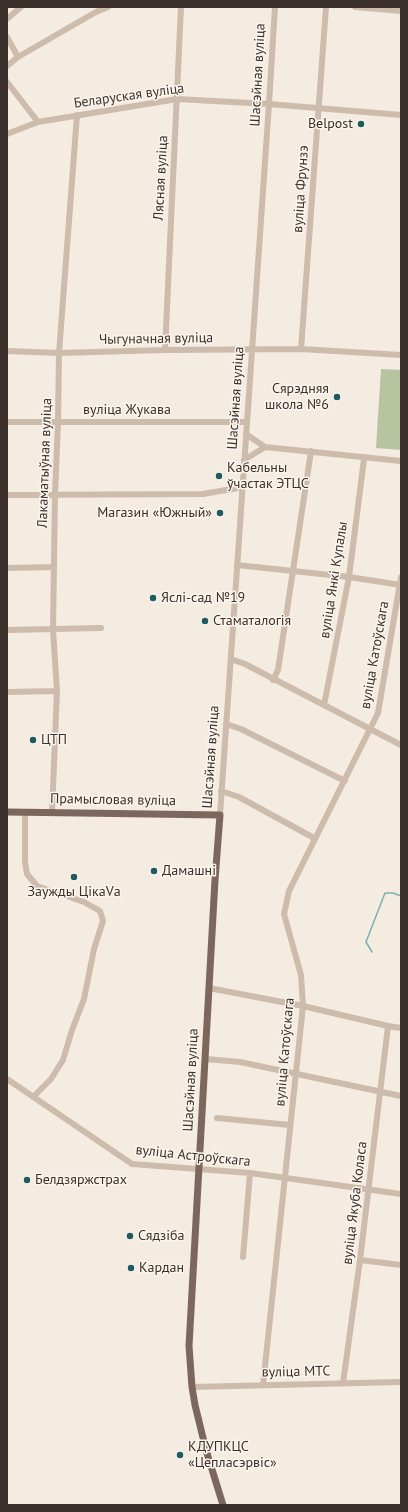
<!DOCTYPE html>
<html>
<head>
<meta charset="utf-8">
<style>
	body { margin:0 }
	#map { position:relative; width:408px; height:1512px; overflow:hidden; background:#f4ebe1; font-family:"PT Sans",sans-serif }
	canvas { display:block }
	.frame { position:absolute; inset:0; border:8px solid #3b302b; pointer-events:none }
</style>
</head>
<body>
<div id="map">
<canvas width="408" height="1512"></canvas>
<div class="frame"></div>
</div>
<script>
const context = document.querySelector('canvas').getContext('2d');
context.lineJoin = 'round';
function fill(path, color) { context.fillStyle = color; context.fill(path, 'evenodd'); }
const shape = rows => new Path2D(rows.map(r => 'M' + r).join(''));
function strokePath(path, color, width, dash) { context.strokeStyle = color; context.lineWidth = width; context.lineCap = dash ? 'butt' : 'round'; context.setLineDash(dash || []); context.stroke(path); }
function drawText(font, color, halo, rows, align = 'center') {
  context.font = font + ' "PT Sans",sans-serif'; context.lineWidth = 3; context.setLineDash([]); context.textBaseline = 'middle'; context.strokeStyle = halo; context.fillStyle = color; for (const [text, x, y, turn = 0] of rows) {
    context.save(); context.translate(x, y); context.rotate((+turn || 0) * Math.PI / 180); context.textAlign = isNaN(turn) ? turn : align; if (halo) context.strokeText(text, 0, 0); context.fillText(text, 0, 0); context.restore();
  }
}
fill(shape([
	[381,369,401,370,401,450,376,448]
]), '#b8c4a0');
strokePath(shape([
	[372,952,366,942,385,893,393,893,401,896]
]), '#7fb0b2', 1.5);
strokePath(shape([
	[355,7,401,11],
	[7,19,21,7],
	[7,37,18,57],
	[7,66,18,57,96,12,108,7],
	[7,82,38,122],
	[7,134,38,122,177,99,269,104,401,115],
	[301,349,326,7],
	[165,350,181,7],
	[7,351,59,353,165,350,301,349,401,355],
	[7,422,247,422],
	[246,434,265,447],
	[244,460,265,447,401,461],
	[7,495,203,494,243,487],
	[237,565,349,577,401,585],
	[7,568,54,567],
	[7,630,101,628],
	[231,659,245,664,401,745],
	[273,680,278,670,311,451],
	[7,692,57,691],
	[324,705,349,577,364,459],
	[226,724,241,729,345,781],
	[221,791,239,797,314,838],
	[25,812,25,862,27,874,37,886,84,902,100,911,103,921,94,949,84,999,72,1030,63,1060,51,1079,33,1097],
	[52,812,57,691,53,630,55,495,58,422,59,353,77,115],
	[220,815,269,104,275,7],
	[209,988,303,1006,388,1026,401,1028],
	[206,1059,240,1062,401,1096],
	[7,1079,132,1164,250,1173,401,1194],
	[217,1118,290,1125],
	[243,1257,250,1173],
	[360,1260,401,1265],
	[343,1383,360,1260,388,1026],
	[263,1385,303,1006,301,975,284,914,289,891,378,713,401,577],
	[192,1387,401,1382]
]), '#cdbbac', 6);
strokePath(shape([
	[7,812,220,815,215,880,189,1346,192,1387,195,1405,206,1450,223,1505]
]), '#7d675c', 7);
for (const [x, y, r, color] of [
	[361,124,4,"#1f5a5e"],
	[337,397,4,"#1f5a5e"],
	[219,476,4,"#1f5a5e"],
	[220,513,4,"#1f5a5e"],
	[153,598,4,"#1f5a5e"],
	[205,621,4,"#1f5a5e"],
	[33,740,4,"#1f5a5e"],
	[154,871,4,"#1f5a5e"],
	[74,877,4,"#1f5a5e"],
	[27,1180,4,"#1f5a5e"],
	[130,1236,4,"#1f5a5e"],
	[131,1268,4,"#1f5a5e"],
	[180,1455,4,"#1f5a5e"]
]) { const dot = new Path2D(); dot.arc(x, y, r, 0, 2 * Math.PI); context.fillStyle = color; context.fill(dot); strokePath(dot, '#fbf5ee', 1.5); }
drawText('14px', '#3b302b', '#fbf5ee', [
	["Шасэйная вуліца",258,75,-87],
	["Беларуская вуліца",129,96,-8],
	["Лясная вуліца",161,178,-87],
	["вуліца Фрунзэ",301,189,-86],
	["Чыгуначная вуліца",156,339,-1],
	["Шасэйная вуліца",236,398,-86],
	["вуліца Жукава",127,410],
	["Лакаматыўная вуліца",45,463,-88],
	["вуліца Янкі Купалы",334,580,-81],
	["вуліца Катоўскага",375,655,-80],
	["Шасэйная вуліца",211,757,-86],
	["Прамысловая вуліца",113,800,1],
	["вуліца Катоўскага",285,1052,-85],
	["Шасэйная вуліца",191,1080,-87],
	["вуліца Астроўскага",193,1156,6],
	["вуліца Якуба Коласа",355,1203,-83],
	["вуліца МТС",296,1372,-1]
]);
drawText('14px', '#3b302b', '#fbf5ee', [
	["Belpost",353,124,"right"],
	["Сярэдняя",329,389,"right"],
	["школа №6",329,405,"right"],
	["Кабельны",227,468],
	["ўчастак ЭТЦС",227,484],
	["Магазин «Южный»",212,513,"right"],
	["Яслі-сад №19",161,598],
	["Стаматалогія",213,621],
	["ЦТП",41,740],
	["Дамашні",162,871],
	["Заужды ЦікаVа",74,892,"center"],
	["Белдзяржстрах",35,1180],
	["Сядзіба",138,1236],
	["Кардан",139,1268],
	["КДУПКЦС",188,1447],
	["«Цепласэрвіс»",188,1463]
], 'left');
</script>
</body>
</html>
